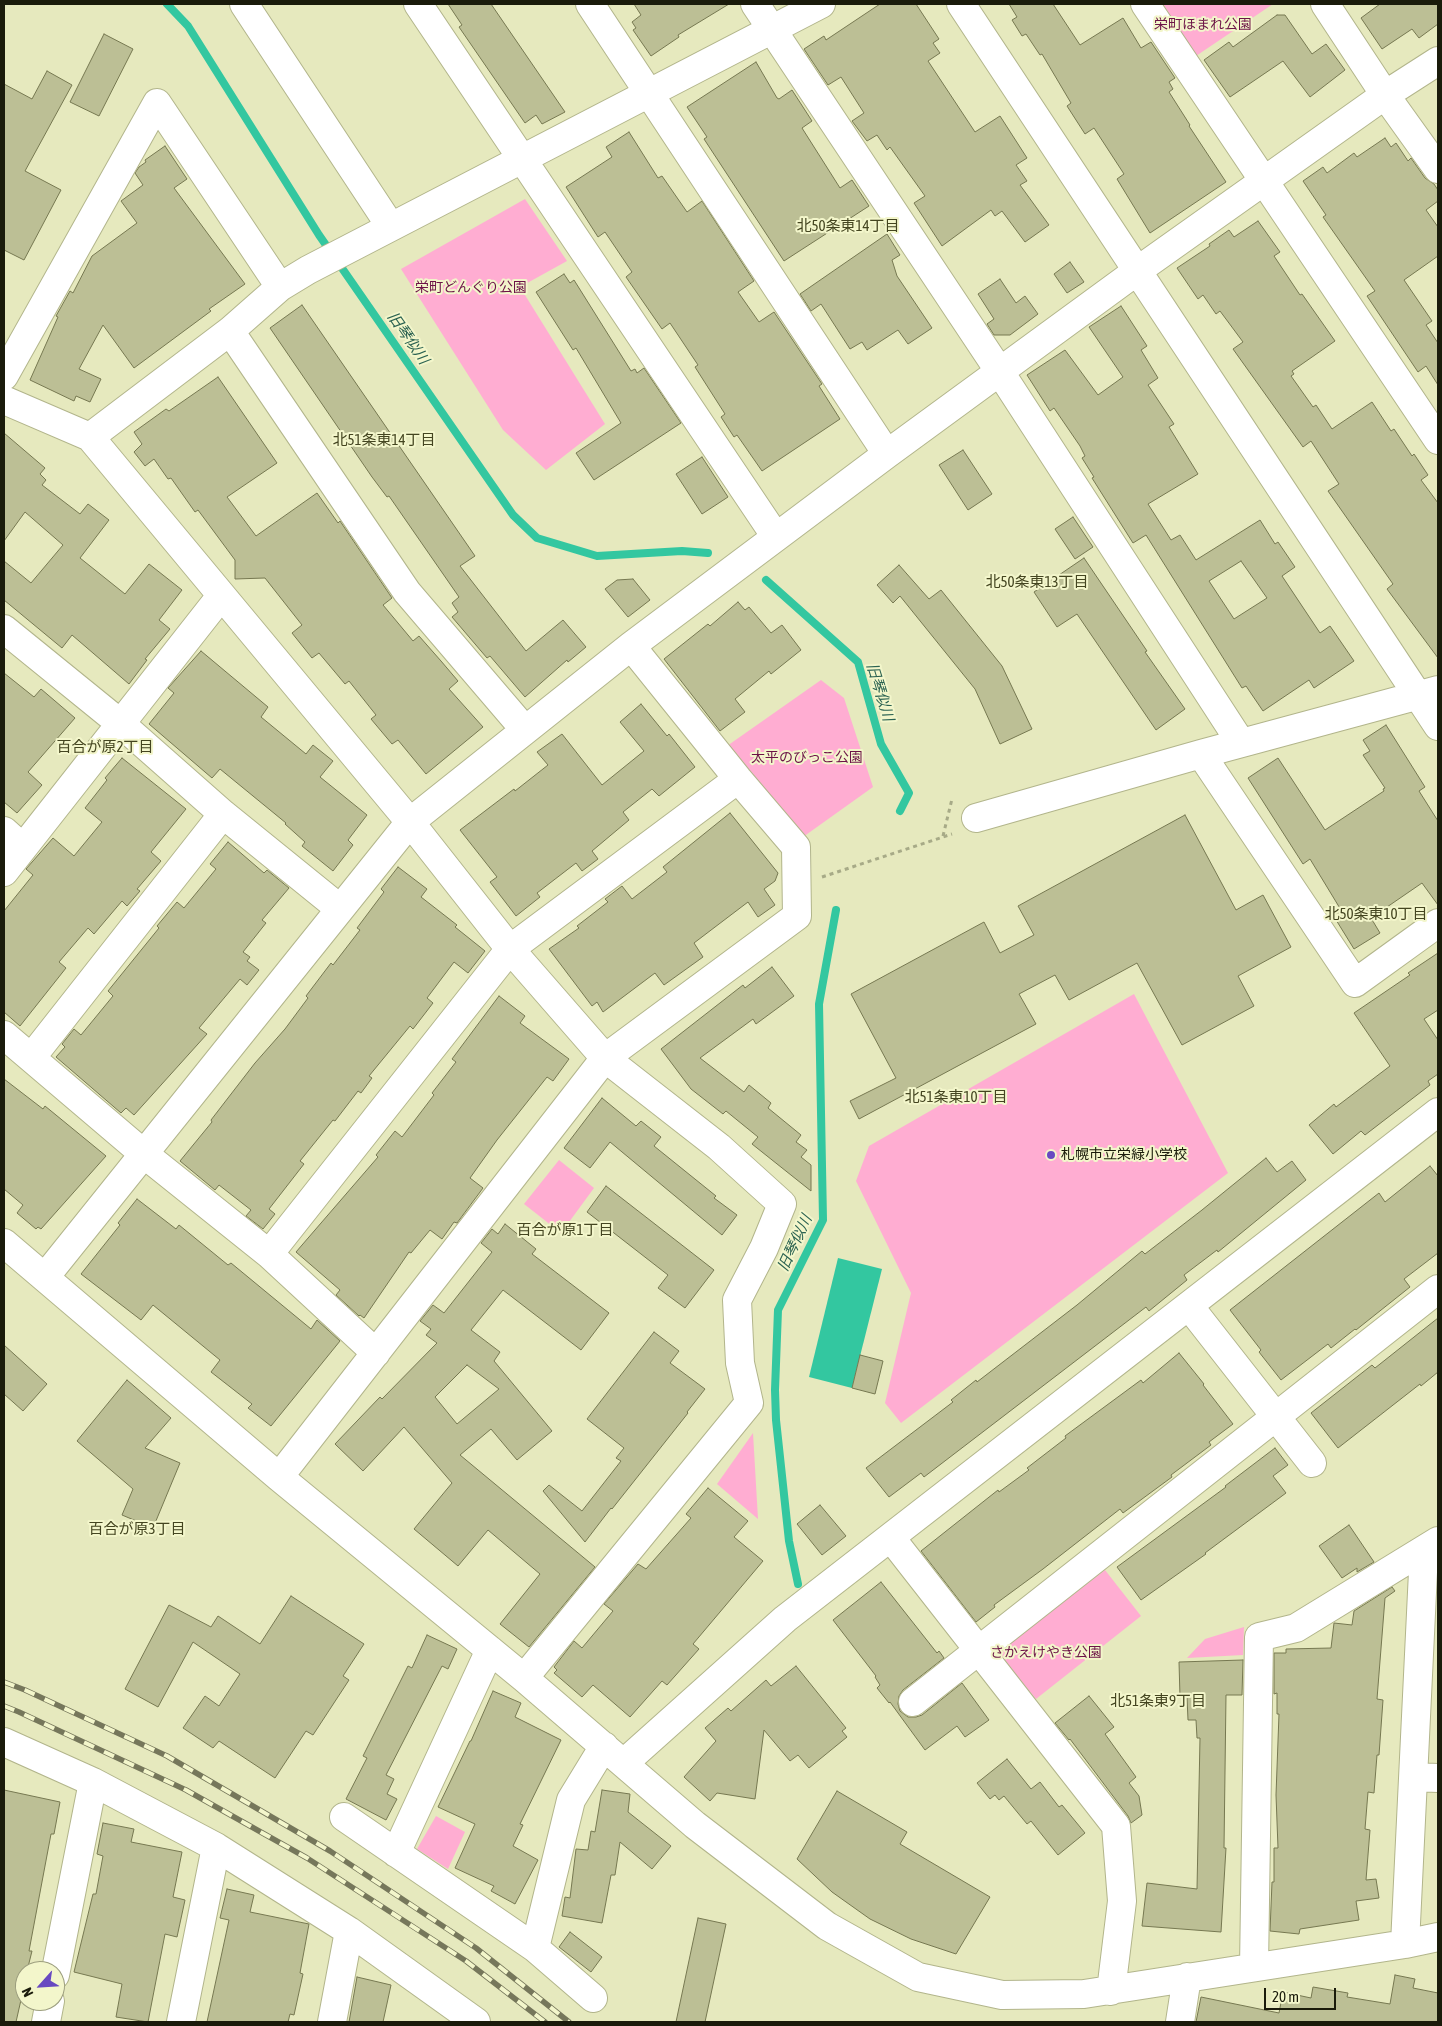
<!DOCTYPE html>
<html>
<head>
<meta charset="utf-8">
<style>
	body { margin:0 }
	#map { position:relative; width:1442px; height:2026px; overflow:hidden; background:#e6e9be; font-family:"Asap Condensed",sans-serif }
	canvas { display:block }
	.frame { position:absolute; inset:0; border:5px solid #1a1b0b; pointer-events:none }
	.north { position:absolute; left:15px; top:1961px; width:50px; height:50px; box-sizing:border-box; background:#f3f6cb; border:1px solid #9c9e7e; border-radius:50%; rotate:244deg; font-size:14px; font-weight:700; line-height:20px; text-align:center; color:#1a1b0b }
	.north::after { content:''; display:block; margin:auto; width:18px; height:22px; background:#6849c1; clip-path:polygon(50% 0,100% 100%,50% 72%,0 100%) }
	.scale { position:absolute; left:1264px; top:1988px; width:72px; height:22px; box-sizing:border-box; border:2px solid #1a1b0b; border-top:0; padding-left:6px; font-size:15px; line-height:18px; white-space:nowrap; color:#1a1b0b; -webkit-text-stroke:4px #f3f6cb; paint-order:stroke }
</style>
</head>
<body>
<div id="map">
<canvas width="1442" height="2026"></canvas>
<div class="frame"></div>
<div class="north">N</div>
<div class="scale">20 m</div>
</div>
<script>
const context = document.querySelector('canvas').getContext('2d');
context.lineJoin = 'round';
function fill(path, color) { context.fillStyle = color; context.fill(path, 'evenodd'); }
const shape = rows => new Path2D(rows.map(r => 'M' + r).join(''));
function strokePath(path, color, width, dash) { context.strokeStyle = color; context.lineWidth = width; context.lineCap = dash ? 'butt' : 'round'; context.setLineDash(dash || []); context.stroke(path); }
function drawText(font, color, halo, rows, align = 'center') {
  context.font = font + ' "Asap Condensed","Noto Sans JP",sans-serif'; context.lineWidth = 4; context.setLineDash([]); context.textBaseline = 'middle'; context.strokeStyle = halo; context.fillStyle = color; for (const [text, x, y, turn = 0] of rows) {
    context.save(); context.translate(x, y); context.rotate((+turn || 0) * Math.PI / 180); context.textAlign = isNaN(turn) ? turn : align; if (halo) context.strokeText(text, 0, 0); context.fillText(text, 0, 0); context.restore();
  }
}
fill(shape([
	[1163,4,1273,4,1196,56],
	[525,199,567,261,520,287,605,424,546,470,503,430,401,269],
	[821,680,844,698,873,787,803,837,727,746],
	[1134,994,1228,1173,901,1423,885,1403,911,1293,856,1181,869,1146],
	[559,1160,594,1188,561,1233,524,1204],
	[753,1433,758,1519,717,1484],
	[1105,1570,1141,1616,1036,1699,1001,1657,1003,1648],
	[1244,1627,1243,1655,1187,1658,1205,1639],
	[436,1816,465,1832,448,1869,417,1849]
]), '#ffadd2');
fill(shape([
	[838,1258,882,1269,852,1388,809,1377]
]), '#33c7a0');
strokePath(shape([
	[167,4,188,26,319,235,513,515,537,538,597,556,682,551,708,553],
	[766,580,858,662,881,744,909,793,900,811],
	[798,1584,789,1541,776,1420,775,1390,778,1310,823,1220,819,1004,836,910]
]), '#33c7a0', 8);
const building = shape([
	[448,4,491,4,565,112,542,124,536,115,525,123,459,27,462,25,448,4],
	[634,4,729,4,678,35,679,37,651,56,633,30,636,28,632,22,641,15,634,4],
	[880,4,916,4,939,39,933,43,940,53,928,61,975,132,1000,116,1027,158,1016,165,1027,181,1020,185,1049,225,1025,242,1002,211,995,216,991,210,942,246,914,203,925,196,890,147,887,150,877,135,867,141,852,121,864,113,841,77,828,85,804,49,824,36,826,40,880,4],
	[1009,4,1053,4,1080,45,1123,18,1141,48,1151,42,1175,78,1169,82,1173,89,1169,92,1190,125,1189,126,1226,182,1150,233,1117,179,1124,174,1094,128,1085,134,1067,106,1071,103,1042,54,1040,55,1026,34,1022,36,1012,20,1017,17,1009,4],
	[1380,4,1438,4,1438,24,1419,38,1412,29,1382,49,1361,18,1380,4],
	[1277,15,1285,15,1312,54,1326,44,1345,70,1310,97,1283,61,1230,97,1204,60,1229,42,1233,47,1277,15],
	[104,34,133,49,99,116,70,102,104,34],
	[756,62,777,98,779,99,792,90,812,121,802,128,840,188,852,180,869,206,784,261,704,139,707,137,687,107,756,62],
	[47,71,72,85,25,171,61,190,24,260,4,250,4,84,32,99,47,71],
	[629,132,658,178,662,176,687,212,702,201,754,281,738,292,759,322,774,312,822,384,819,386,840,419,762,471,737,435,734,437,721,417,725,414,695,367,698,365,670,323,662,329,626,277,632,272,605,232,598,237,566,187,612,157,606,147,629,132],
	[1385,138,1391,147,1396,143,1408,161,1411,158,1425,178,1434,184,1438,190,1438,201,1426,210,1438,227,1438,256,1404,280,1432,321,1426,325,1438,343,1438,385,1426,366,1418,372,1367,296,1375,291,1323,217,1326,215,1303,181,1323,167,1327,173,1354,153,1357,157,1385,138],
	[165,146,187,179,174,188,245,284,209,309,211,311,134,368,103,325,79,369,101,379,90,402,76,396,74,401,30,380,58,317,56,316,70,291,73,293,92,256,137,223,121,201,143,185,135,173,139,167,146,162,145,160,165,146],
	[1258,221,1280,252,1274,256,1300,295,1302,294,1335,341,1292,371,1294,374,1291,376,1313,407,1316,405,1332,429,1372,402,1391,431,1394,429,1412,456,1414,454,1428,475,1421,480,1438,503,1438,658,1387,589,1393,584,1328,491,1339,484,1311,441,1303,447,1233,349,1243,342,1220,311,1216,314,1203,295,1198,299,1177,268,1210,246,1209,244,1229,230,1234,237,1258,221],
	[887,234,900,255,892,260,897,276,932,328,908,344,898,330,867,350,862,342,850,349,821,304,811,311,800,294,887,234],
	[1070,262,1084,282,1067,293,1054,274,1070,262],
	[564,274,570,283,574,280,631,371,635,369,637,373,644,368,681,423,594,480,576,453,621,423,576,348,573,350,536,292,564,274],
	[1000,279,1016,303,1025,296,1038,314,1010,335,994,335,987,324,994,319,978,294,1000,279],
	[302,305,475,556,460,566,526,651,563,620,586,647,568,662,567,660,525,697,490,656,487,658,452,617,458,612,452,603,459,597,389,496,387,497,372,477,270,328,302,305],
	[1121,306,1147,346,1141,350,1158,378,1148,385,1174,424,1169,427,1198,474,1148,504,1171,540,1180,535,1196,560,1260,520,1275,544,1278,542,1295,567,1282,576,1320,633,1330,626,1354,661,1314,688,1309,680,1263,711,1246,686,1242,688,1146,535,1133,543,1092,478,1094,477,1082,458,1085,456,1080,446,1054,408,1050,411,1027,375,1065,350,1098,395,1123,377,1089,327,1121,306],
	[1241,561,1267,598,1234,619,1209,581,1241,561],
	[218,377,277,463,227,497,256,536,317,493,338,523,340,521,392,598,383,605,413,641,419,636,441,661,458,681,449,689,483,727,426,774,398,740,392,744,371,719,376,715,349,681,345,684,319,653,312,658,292,633,302,625,265,578,235,579,235,560,198,510,195,512,171,478,168,479,154,459,145,466,134,452,142,444,134,432,166,409,169,411,218,377],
	[4,433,45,468,40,474,46,480,42,485,80,514,88,504,109,520,80,558,125,594,149,564,182,590,159,620,170,629,145,659,147,660,129,684,72,635,62,648,4,600,4,561,31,583,63,545,25,512,4,541,4,433],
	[963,450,992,494,968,510,939,465,963,450],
	[702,457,728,497,702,514,676,474,702,457],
	[1073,517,1093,547,1075,559,1055,529,1073,517],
	[1084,558,1147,651,1145,652,1185,709,1156,730,1077,614,1057,627,1034,592,1084,558],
	[899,565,929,599,941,590,1002,666,1032,729,1000,744,975,689,900,596,893,603,877,585,899,565],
	[633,579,650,600,628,617,605,589,617,580,633,579],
	[738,602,745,610,749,607,771,633,782,625,801,650,771,674,769,671,735,699,745,712,720,731,664,659,708,624,710,626,738,602],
	[201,651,268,707,261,717,306,754,313,745,333,761,320,777,367,815,348,840,353,845,333,871,302,846,305,842,285,824,286,823,220,769,212,778,149,724,174,693,168,688,201,651],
	[4,673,34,697,41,689,75,718,28,772,42,785,17,813,4,802,4,673],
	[641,704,667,736,669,734,695,767,659,796,652,789,623,812,629,820,592,851,598,859,582,871,576,863,537,893,540,897,516,916,490,882,497,877,460,830,514,789,515,791,548,765,537,752,562,734,602,785,644,751,620,722,641,704],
	[1386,725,1425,787,1419,791,1438,821,1438,905,1422,883,1371,918,1380,933,1354,949,1333,915,1341,910,1310,859,1303,864,1248,778,1278,758,1325,830,1384,791,1383,789,1385,788,1363,755,1370,751,1363,740,1386,725],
	[122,758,186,809,151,852,161,861,137,889,140,891,127,906,122,901,94,934,88,928,59,962,66,968,20,1026,4,1012,4,911,33,875,26,869,53,838,74,856,102,822,85,808,107,780,105,778,122,758],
	[730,813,778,873,775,881,764,889,775,905,758,917,748,902,694,943,703,957,664,985,655,973,603,1012,597,1002,592,1006,549,949,579,928,577,926,608,902,605,899,622,886,632,899,667,872,663,867,730,813],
	[1185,815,1236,910,1263,895,1291,947,1238,976,1254,1006,1182,1045,1137,963,1069,1000,1055,975,1019,994,1036,1024,859,1119,850,1101,896,1078,851,994,984,922,1000,953,1034,935,1018,906,1185,815],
	[228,842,264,873,267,870,289,888,262,920,266,923,243,952,250,957,247,961,259,970,247,985,240,979,199,1028,207,1034,134,1115,126,1108,121,1113,56,1057,65,1047,62,1044,74,1029,81,1035,113,996,108,991,159,928,157,926,177,902,184,908,216,869,210,864,228,842],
	[398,867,427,889,421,897,457,925,455,927,485,951,468,973,454,962,427,998,433,1003,413,1029,410,1026,369,1076,372,1078,361,1093,358,1091,335,1121,333,1120,300,1161,304,1164,269,1209,275,1214,263,1229,246,1216,251,1210,219,1185,215,1190,180,1161,212,1122,211,1120,255,1063,285,1029,308,998,306,996,331,963,333,965,360,930,357,928,384,892,381,889,398,867],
	[1438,953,1438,1010,1424,1019,1438,1040,1438,1074,1428,1081,1430,1085,1365,1135,1361,1131,1333,1154,1309,1125,1334,1104,1336,1107,1390,1066,1354,1013,1410,975,1408,973,1438,953],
	[772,967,794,996,756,1024,753,1019,700,1058,744,1092,749,1085,771,1103,768,1108,801,1135,796,1142,807,1150,801,1157,811,1165,811,1191,752,1144,758,1137,726,1111,723,1114,691,1089,661,1049,743,985,745,988,772,967],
	[499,996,525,1016,520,1023,569,1059,553,1081,547,1077,497,1140,470,1178,483,1188,457,1223,454,1222,442,1239,430,1230,411,1253,409,1252,364,1318,360,1315,359,1316,336,1295,340,1290,296,1252,378,1157,376,1155,395,1131,402,1137,434,1095,432,1093,456,1062,452,1059,499,996],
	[4,1079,43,1109,45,1106,106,1156,41,1229,38,1227,36,1229,17,1213,23,1205,4,1189,4,1079],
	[602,1098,636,1126,641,1121,661,1137,654,1146,716,1196,714,1198,737,1215,722,1235,610,1142,590,1168,564,1148,602,1098],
	[1266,1158,1277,1172,1292,1161,1306,1180,1218,1252,1217,1250,1184,1275,1187,1280,1149,1311,1146,1307,924,1477,921,1473,889,1497,866,1468,953,1402,951,1400,976,1380,977,1382,1077,1305,1142,1251,1145,1254,1202,1210,1266,1158],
	[1430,1166,1438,1176,1438,1253,1404,1279,1410,1287,1356,1330,1355,1329,1331,1348,1328,1344,1281,1380,1259,1352,1261,1350,1230,1310,1379,1193,1385,1202,1430,1166],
	[606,1186,714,1270,685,1308,658,1288,668,1275,587,1212,606,1186],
	[137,1199,176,1229,179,1225,228,1265,231,1263,311,1329,317,1320,340,1341,271,1426,248,1408,252,1404,211,1372,220,1360,153,1305,141,1320,81,1274,120,1225,118,1223,137,1199],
	[505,1224,536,1249,532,1254,609,1313,581,1350,503,1290,471,1330,500,1352,494,1361,552,1431,517,1460,491,1429,460,1455,595,1567,529,1647,500,1624,540,1574,488,1530,458,1566,414,1529,452,1483,404,1427,363,1471,335,1444,380,1397,382,1399,437,1343,426,1335,431,1329,420,1321,433,1305,444,1313,492,1252,481,1243,492,1229,498,1234,505,1224],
	[467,1365,499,1389,457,1424,435,1397,467,1365],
	[1438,1318,1438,1372,1421,1386,1420,1384,1338,1448,1311,1413,1372,1365,1375,1368,1438,1318],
	[654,1332,679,1351,670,1363,705,1389,687,1412,688,1413,612,1509,611,1508,585,1542,543,1491,549,1485,582,1511,621,1461,616,1458,624,1448,587,1419,654,1332],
	[4,1345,47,1384,23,1411,4,1394,4,1345],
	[1179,1353,1204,1384,1203,1385,1233,1424,1209,1442,1211,1445,1171,1475,1172,1477,1123,1513,1120,1509,1043,1569,994,1605,995,1607,976,1622,921,1551,998,1490,999,1492,1029,1470,1027,1468,1066,1438,1065,1436,1141,1380,1143,1383,1179,1353],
	[860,1355,883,1361,875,1394,852,1388,860,1355],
	[127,1380,171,1418,145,1448,180,1463,153,1528,122,1515,133,1489,77,1441,127,1380],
	[1275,1448,1288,1465,1273,1476,1286,1493,1205,1553,1206,1554,1141,1600,1117,1567,1226,1487,1225,1486,1275,1448],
	[708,1488,748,1521,734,1537,763,1561,693,1644,699,1649,667,1685,662,1681,630,1717,593,1685,582,1697,554,1673,557,1670,554,1667,574,1641,582,1648,613,1611,604,1604,638,1564,646,1569,691,1518,686,1514,708,1488],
	[820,1505,846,1536,822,1555,797,1524,820,1505],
	[1349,1525,1374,1562,1357,1572,1357,1568,1342,1578,1319,1546,1349,1525],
	[881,1582,937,1653,939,1651,944,1658,903,1690,899,1696,898,1704,900,1711,908,1717,916,1717,922,1715,962,1683,989,1720,965,1737,957,1726,925,1750,890,1702,889,1703,877,1688,880,1685,875,1677,876,1676,833,1620,881,1582],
	[1392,1587,1395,1591,1385,1598,1377,1699,1383,1700,1379,1755,1377,1755,1374,1793,1368,1792,1365,1829,1370,1830,1366,1880,1376,1879,1379,1898,1356,1901,1359,1920,1300,1929,1299,1934,1270,1931,1272,1882,1274,1882,1274,1848,1278,1848,1276,1795,1279,1714,1277,1714,1277,1693,1274,1694,1274,1653,1286,1653,1286,1649,1331,1648,1334,1623,1352,1625,1354,1611,1392,1587],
	[291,1596,364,1644,343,1676,349,1680,313,1735,306,1731,275,1778,219,1741,213,1748,183,1728,205,1696,219,1706,240,1674,193,1642,158,1707,125,1689,169,1605,211,1627,218,1616,260,1644,291,1596],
	[427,1635,457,1649,448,1669,442,1666,386,1775,394,1779,387,1794,397,1799,386,1820,346,1799,367,1758,363,1756,408,1666,412,1668,427,1635],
	[1243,1660,1242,1695,1226,1695,1224,1848,1226,1848,1221,1932,1142,1926,1147,1883,1197,1889,1200,1738,1197,1738,1196,1720,1188,1720,1187,1697,1180,1697,1179,1662,1243,1660],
	[796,1666,846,1728,842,1731,847,1737,809,1768,798,1755,790,1761,764,1730,755,1799,717,1793,710,1801,684,1777,716,1741,705,1728,728,1708,731,1711,766,1680,771,1686,796,1666],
	[493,1691,521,1703,515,1717,561,1740,520,1824,523,1825,513,1846,538,1860,515,1904,491,1891,494,1886,455,1868,475,1824,438,1807,470,1741,471,1741,493,1691],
	[1089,1696,1114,1727,1105,1734,1136,1777,1129,1783,1139,1796,1142,1815,1131,1823,1128,1816,1070,1739,1069,1740,1055,1723,1089,1696],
	[1007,1759,1031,1789,1040,1782,1059,1807,1062,1805,1085,1833,1058,1855,1031,1821,1027,1824,1004,1796,999,1800,995,1795,990,1799,977,1783,1007,1759],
	[4,1790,60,1802,54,1834,51,1834,29,1951,32,1951,27,1971,25,1971,25,1982,16,2022,4,2022,4,1790],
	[602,1790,630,1794,628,1812,671,1846,652,1869,620,1842,615,1875,611,1875,602,1923,562,1916,565,1897,570,1898,576,1849,588,1850,591,1831,595,1832,602,1790],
	[837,1791,907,1832,900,1844,990,1897,956,1954,911,1939,870,1919,832,1892,797,1859,837,1791],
	[103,1823,134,1829,131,1842,182,1852,173,1897,185,1900,177,1937,165,1934,148,2022,116,2017,122,1984,74,1972,93,1894,96,1894,103,1856,97,1854,103,1823],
	[227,1889,254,1895,250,1912,309,1924,300,1973,303,1974,294,2015,290,2014,288,2022,207,2022,229,1920,220,1918,227,1889],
	[698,1918,726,1924,705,2022,676,2022,698,1918],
	[570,1932,602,1957,591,1972,559,1947,570,1932],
	[1395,1975,1415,1979,1413,1988,1438,1993,1438,2022,1196,2022,1201,1997,1279,2013,1283,1992,1311,1998,1313,1987,1348,1993,1347,1997,1390,2004,1395,1975],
	[357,1977,391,1985,383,2022,349,2022,357,1977]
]);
fill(building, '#bcbf95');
strokePath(building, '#767851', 1);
const minor = shape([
	[244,4,391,227],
	[418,4,776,537],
	[590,4,887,454],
	[755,4,1000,372,1241,743],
	[961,4,1438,726],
	[1145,4,1438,440],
	[1325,4,1385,95,1438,169],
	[230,331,407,592,525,730],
	[4,376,157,103,280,287],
	[4,400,90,437,410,822,510,949,605,1058,719,1147,782,1204,764,1248,737,1300,740,1363,749,1403,524,1678],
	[90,437,230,331,280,287,308,270,821,4],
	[4,629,121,724,223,814,339,908],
	[1201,754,1355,983,1438,923],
	[976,818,1201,754,1438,690],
	[4,831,23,848],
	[4,872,221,596],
	[4,1035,144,1154,269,1254,376,1353],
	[31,1058,223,814],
	[4,1243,279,1477,524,1678,695,1825,827,1926,918,1977,1002,1995,1084,1994,1405,1944,1438,1937],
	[269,1254,510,949,738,779],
	[45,1277,410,822,631,646,887,454,1137,271,1385,95,1438,61],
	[1189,1306,1312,1463],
	[279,1477,605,1058,797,916,796,847,738,779,631,646],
	[891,1538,1116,1826,1122,1901,1111,1991],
	[913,1702,1438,1289],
	[4,1742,93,1782,216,1847,349,1931,476,2022],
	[624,1763,785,1619,1438,1112],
	[1414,1777,1438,1778],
	[344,1817,535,1948,593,1998],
	[396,1853,490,1650],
	[1405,1944,1424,1551],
	[535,1948,571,1800,604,1746],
	[1254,1967,1259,1637,1296,1628,1438,1541],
	[55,1975,93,1782],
	[46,2022,50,2001],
	[181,2022,216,1847],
	[332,2022,349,1931],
	[1180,2022,1187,1977]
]);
strokePath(minor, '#b2b58b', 30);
strokePath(shape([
	[943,836,952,799],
	[822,877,952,834]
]), '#a7aa87', 3, [4, 4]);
strokePath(minor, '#fff', 28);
const rail = shape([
	[4,1682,25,1690,167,1756,330,1851,476,1948,569,2022],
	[4,1706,19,1712,186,1790,307,1858,466,1961,545,2022]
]);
strokePath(rail, '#76775b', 5.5);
strokePath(rail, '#f3f6cb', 4, [11]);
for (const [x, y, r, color] of [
	[1051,1155,5,"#6849c1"]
]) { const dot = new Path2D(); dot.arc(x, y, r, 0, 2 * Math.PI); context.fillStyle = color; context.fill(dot); strokePath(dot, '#f3f6cb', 2); }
drawText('14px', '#6c1347', '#f3f6cb', [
	["栄町ほまれ公園",1203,25],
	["栄町どんぐり公園",471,288],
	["太平のびっこ公園",807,758],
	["さかえけやき公園",1046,1653]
]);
drawText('14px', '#1a1b0b', '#f3f6cb', [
	["札幌市立栄緑小学校",1061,1155]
], 'left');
drawText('15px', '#444520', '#f3f6cb', [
	["北50条東14丁目",848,226],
	["北51条東14丁目",384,440],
	["北50条東13丁目",1037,582],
	["百合が原2丁目",105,747],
	["北50条東10丁目",1376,914],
	["北51条東10丁目",956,1097],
	["百合が原1丁目",565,1230],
	["百合が原3丁目",137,1529],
	["北51条東9丁目",1158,1701]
]);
drawText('italic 15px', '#2b6251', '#f3f6cb', [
	["旧琴似川",408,338,55],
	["旧琴似川",880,692,73],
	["旧琴似川",795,1243,-65]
]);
</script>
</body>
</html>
